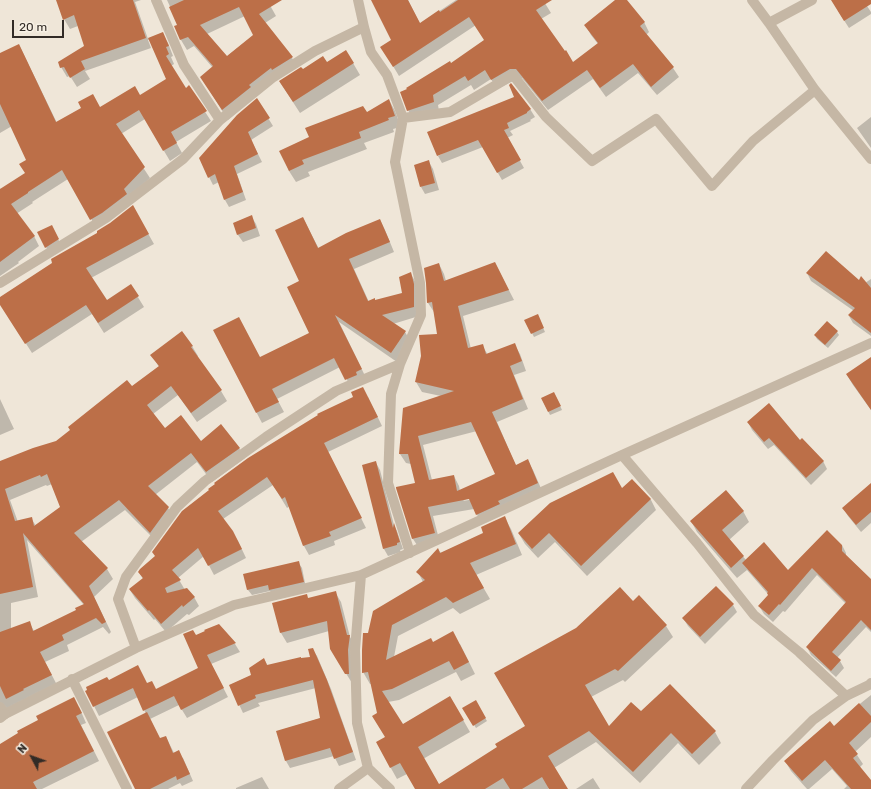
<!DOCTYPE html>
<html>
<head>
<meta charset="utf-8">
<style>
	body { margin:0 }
	#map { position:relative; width:871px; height:789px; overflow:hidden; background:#efe6d8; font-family:Rubik,sans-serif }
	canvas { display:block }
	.north { position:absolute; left:12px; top:737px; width:40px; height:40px; -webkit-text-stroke:3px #f7f0e4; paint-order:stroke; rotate:311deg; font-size:11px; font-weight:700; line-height:16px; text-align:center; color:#322b26 }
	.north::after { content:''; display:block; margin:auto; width:14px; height:18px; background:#322b26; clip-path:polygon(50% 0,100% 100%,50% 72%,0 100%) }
	.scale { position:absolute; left:12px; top:20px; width:52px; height:18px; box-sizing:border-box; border:2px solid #322b26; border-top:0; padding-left:5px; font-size:12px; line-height:14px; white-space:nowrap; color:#322b26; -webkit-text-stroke:3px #f7f0e4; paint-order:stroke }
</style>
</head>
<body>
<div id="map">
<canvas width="871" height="789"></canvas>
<div class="north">N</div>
<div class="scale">20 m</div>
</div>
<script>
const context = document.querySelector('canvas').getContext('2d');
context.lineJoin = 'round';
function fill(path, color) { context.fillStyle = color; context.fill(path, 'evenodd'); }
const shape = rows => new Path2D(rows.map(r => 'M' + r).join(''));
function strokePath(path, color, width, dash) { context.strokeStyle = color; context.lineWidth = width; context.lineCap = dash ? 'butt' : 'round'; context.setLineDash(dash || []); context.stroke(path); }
fill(shape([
	[57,0,141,0,135,2,148,39,162,33,168,43,173,56,171,57,174,64,171,66,186,89,189,87,211,121,176,142,182,153,170,161,145,119,121,134,150,178,129,199,97,229,68,179,32,202,33,203,16,214,34,236,39,246,18,262,19,263,0,276,0,188,1,190,26,174,28,160,12,126,0,133,0,54,19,45,24,55,57,123,140,96,167,79,150,39,148,40,151,48,85,71,90,79,77,87,70,76,67,77,61,67,86,46,78,26,70,29,64,19],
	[167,0,267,0,276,16,265,23,292,58,298,67,277,78,228,120,201,77,213,68,194,46,187,50,181,40,176,27,179,26],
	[245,16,254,35,226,57,207,34],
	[372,0,408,0,420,24,456,0,543,0,551,13,541,19,573,63,598,44,591,35,586,26,617,0,626,0,644,22,649,32,646,35,673,68,679,77,657,95,638,73,606,97,593,79,548,110,522,78,519,78,497,89,491,79,474,90,471,85,438,105,439,111,414,120,408,110,450,65,485,40,476,25,399,76,387,56,392,40],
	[839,0,863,0,871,12,871,14,849,28,838,11],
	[353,63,360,75,300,113,280,82,303,70,327,64],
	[257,100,273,126,251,140,262,162,237,174,246,200,229,207,225,200,219,182,213,185,209,177],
	[389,100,395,111,401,127,393,129,394,132,364,143,367,149,308,172,310,176,296,182,289,171,281,151,366,114],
	[530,109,535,117,530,120,531,121,510,131,513,135,507,138,524,168,502,180,483,147,442,163,438,156],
	[871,117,871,148,857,128],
	[429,162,433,169,439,190,425,194,421,187],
	[133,207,154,244,91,278,106,302,131,286,144,307,104,333,92,314,32,353,0,303,0,298,99,233],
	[251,216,256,224,260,236,243,242,238,235,234,223],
	[303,218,319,249,380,220,385,230,394,252,354,269,369,302,403,294,411,274,416,283,419,316,393,324,405,332,411,342,397,362,339,322,367,380,352,389,340,367,277,399,284,412,262,423,214,331,260,358,310,333,301,282],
	[52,227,60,243,48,251,39,233],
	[495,263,514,300,463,316,471,349,482,345,488,355,514,344,520,354,526,371,514,375,528,409,497,422,516,466,528,461,533,470,543,493,482,524,474,509,433,516,440,543,419,548,413,539,416,483,411,464,406,463,400,454,441,396,422,392,416,382,438,334,434,312,428,303,427,283,439,264,444,274,446,281],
	[477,431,497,475,460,491,459,486,454,476,432,480,423,445],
	[473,498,474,499,463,501,466,499],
	[807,273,865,283,871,279,871,336,853,323,849,316,854,311,811,281],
	[539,319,545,332,534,337,526,321],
	[827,322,837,332,839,335,828,348,817,339,815,335],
	[192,346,198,356,197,357,221,391,227,401,197,422,178,395,153,414,165,430,201,442,239,448,245,458,212,482,197,462,155,495,168,508,174,518,157,542,125,510,81,542,107,569,113,579,94,597,111,632,109,634,103,627,67,645,69,651,45,662,57,685,0,714,0,462,56,442,159,367,152,355],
	[52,484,61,508,36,526,31,518,18,522,10,500,46,485,47,486],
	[27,540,84,605,77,611,34,631,29,622,11,629,11,603,38,597],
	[871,358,871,410,853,385,847,375],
	[368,397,382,426,328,452,366,528,334,541,335,545,309,555,304,546,290,506,287,508,273,485,223,519,238,541,246,558,214,575,204,556,178,578,185,590,194,597,199,606,189,615,187,614,166,632,155,619,154,620,135,598,130,590,143,579,139,572,141,569],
	[556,397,562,410,550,415,542,399],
	[0,399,14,429,0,435],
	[748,422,800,441,823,461,827,469,811,485,774,445,768,449,752,430],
	[376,463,380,470,394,525,397,531,403,549,400,550,401,552,388,556,384,549,363,466],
	[632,480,651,500,656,510,587,576,555,542,538,558,525,544,519,534,622,490],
	[871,484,871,523,861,532,848,516,843,508],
	[743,511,749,522,729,540,746,560,788,571,842,545,846,553,846,557,871,580,871,632,866,627,837,658,840,661,844,668,836,677,811,655,807,647,846,604,817,575,785,612,783,611,773,622,764,614,759,606,769,595,767,593,747,570,737,578,697,532,691,521],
	[504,517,511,529,522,555,476,575,490,599,460,614,453,608,398,636,394,657,433,643,460,644,475,674,461,681,456,672,399,700,388,702,402,725,450,697,470,732,423,759,438,785,499,748,526,726,633,602,666,626,673,637,625,682,623,680,591,697,609,727,641,712,715,732,721,743,699,765,678,743,640,783,596,742,554,768,567,789,550,789,549,788,548,789,416,789,407,774,397,779,377,743,386,738,378,713,372,684,370,684,363,672,369,634,423,582,418,572,438,549,441,553,485,533],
	[298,562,302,568,306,588,273,595,270,591,252,595,248,590,245,575],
	[335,592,341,602,350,637,355,645,352,683,337,659,329,631,287,643,281,633,274,603,309,599],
	[733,605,737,612,705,644,688,626,683,618],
	[218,625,235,644,240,652,211,664,228,697,187,718,179,705,150,719,160,739,166,737,174,753,183,758,193,781,182,786,180,783,168,789,136,789,146,714,138,697,99,716,87,692,109,681,147,684,156,690,199,668,196,636],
	[312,649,317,656,331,689,356,760,339,766,334,756,290,768,286,761,278,731,321,718,316,688,258,703,260,706,243,713,230,685,252,675,264,659,268,666,301,659,311,658],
	[871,695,871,737,855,752,863,764,859,768,871,781,871,789,844,789,847,786,832,769,809,789,807,789,791,771,785,761,834,728,856,707],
	[475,701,487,721,476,728,464,709],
	[79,707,86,723,81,725,99,761,42,789,0,789,0,745],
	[262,777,269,789,236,789,236,788],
	[593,778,600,789,576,789]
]), '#0003');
fill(shape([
	[56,0,133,0,146,38,81,61,85,69,70,78,64,67,60,68,58,62,84,46,74,15,63,20],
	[184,0,282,0,259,14,293,57,272,70,271,68,249,85,251,87,222,110,200,77,213,66,188,37,180,40,174,26,177,25,169,7],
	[239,7,253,35,227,56,200,25],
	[371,0,408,0,420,23,439,10,440,12,458,0,552,0,536,10,565,51,566,50,573,62,598,43,584,25,615,0,627,0,645,22,640,26,674,67,651,87,633,64,600,88,587,70,542,101,516,69,510,69,491,80,485,70,468,81,465,76,433,95,434,102,407,111,400,92,407,89,406,88,450,61,451,63,484,40,469,17,393,67,380,47,391,40],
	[831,0,871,0,871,4,844,21],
	[163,32,169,46,166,47,169,54,166,56,186,88,189,85,207,111,171,132,177,143,163,151,139,110,116,124,145,167,124,189,127,194,102,213,90,220,62,170,28,192,28,193,11,204,35,236,0,262,0,189,25,173,19,164,26,160,0,104,0,53,19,44,56,122,81,108,78,102,93,94,100,107,135,86,140,95,166,79,148,38],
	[346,50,354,63,293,102,279,81,301,67,303,69,323,56,327,62],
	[511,83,531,109,527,112,527,113,507,123,509,128,504,130,521,160,497,173,478,140,437,156,427,132,514,97,509,85],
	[257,98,270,118,248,132,258,154,234,166,243,192,224,200,215,174,208,178,199,158,237,115],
	[389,99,395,116,388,118,389,120,359,132,361,138,302,160,304,164,289,171,279,151,309,137,305,128,363,106,367,112],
	[429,160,435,183,420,187,414,165],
	[133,205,149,234,86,268,107,300,131,284,139,296,98,323,86,305,25,344,0,305,0,297,52,263,51,259,97,233,97,231,110,223],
	[252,215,256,228,237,235,233,223],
	[303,217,318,248,346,233,380,219,390,242,349,259,368,301,375,298,375,300,402,293,399,277,411,272,414,284,414,307,382,315,406,331,391,353,335,315,362,369,356,372,357,375,345,380,334,358,272,389,279,402,256,413,213,330,239,317,260,357,309,333,287,287,299,281,275,230],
	[52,225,59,239,45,248,37,232],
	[826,251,859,280,861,276,871,288,871,333,848,315,855,308,806,273],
	[495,262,509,290,458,306,468,348,483,344,486,354,515,343,522,361,510,366,523,399,492,412,516,465,528,459,538,483,498,501,500,504,476,515,469,499,428,507,435,533,412,539,396,488,396,487,415,483,408,454,399,454,403,408,454,391,415,382,421,356,419,335,437,334,432,302,427,303,426,283,424,268,439,263,444,281],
	[471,422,495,474,457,491,454,475,429,480,418,436],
	[538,314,544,328,531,334,524,320],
	[827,321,838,331,825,345,814,335],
	[182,331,193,346,191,347,222,390,191,413,171,386,147,405,165,428,181,415,201,441,221,424,240,448,206,472,191,453,148,486,169,507,150,533,119,500,74,533,108,568,89,586,106,622,102,624,96,618,62,635,64,640,40,652,52,675,23,689,24,690,6,699,0,686,0,632,30,621,33,631,76,610,75,608,84,604,23,533,33,587,0,594,0,461,33,448,56,441,70,430,68,427,127,380,132,386,159,366,150,355],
	[47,474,60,507,34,526,32,517,15,521,5,489,40,475,41,477],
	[871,357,871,410,846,374],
	[363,387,378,417,324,443,362,518,329,532,331,536,303,546,285,497,282,499,267,477,218,511,233,531,242,549,208,566,198,548,172,570,181,580,165,588,167,593,187,588,195,597,183,607,182,605,161,624,149,610,148,611,129,589,143,578,138,572,140,569,155,556,152,552,182,511,209,490,208,489,215,484,214,483,248,458,318,415,317,414,353,397,351,392],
	[554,392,561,406,548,412,541,398],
	[769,403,800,440,802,438,824,461,806,478,769,438,764,442,747,422],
	[376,461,393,528,394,523,400,542,397,543,397,545,383,549,362,465],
	[613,472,622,488,632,479,651,499,581,566,549,533,532,549,518,533,550,503],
	[871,483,871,512,856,525,842,508],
	[726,490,744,511,722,530,744,556,731,568,690,521],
	[505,516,516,544,470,563,484,588,453,603,446,597,392,625,386,660,431,638,433,642,453,631,469,662,454,670,449,661,392,689,382,691,403,724,450,696,464,720,418,747,439,784,497,747,495,744,525,726,494,673,576,628,620,587,633,601,639,595,667,625,618,671,615,669,585,685,609,726,631,702,641,711,670,684,716,731,692,754,671,733,633,772,589,731,548,756,568,789,549,789,542,777,522,789,510,789,503,778,485,789,415,789,400,763,390,768,376,742,385,737,372,716,377,713,368,672,362,673,362,650,363,633,368,633,373,611,425,580,416,572,438,548,440,553,483,533,481,527],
	[827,530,842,545,842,551,871,579,871,630,861,620,832,652,841,660,831,671,806,647,846,602,812,568,780,605,779,604,769,615,758,606,768,595,767,593,768,592,742,563,764,542,788,570],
	[299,561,304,582,269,590,268,585,247,590,243,574],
	[716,586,734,604,700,637,682,618],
	[336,591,347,635,350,635,348,650,349,674,345,674,330,649,327,621,280,633,272,603,307,594,308,598],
	[219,624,236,643,207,655,224,688,181,710,174,696,143,711,133,688,93,707,85,691,87,690,86,687,107,677,109,680,138,665,147,683,152,681,156,689,198,668,183,634,193,630,196,635,205,631,204,630],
	[313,648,327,680,353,752,334,759,330,748,285,761,276,731,320,718,313,680,255,695,256,698,238,706,229,685,251,675,249,668,264,658,267,665,301,657,301,658,310,657,308,649],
	[74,697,82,713,76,716,94,751,33,782,37,789,0,789,0,744,18,733,17,731,38,720,36,716],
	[476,700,486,718,473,726,462,708],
	[859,703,871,716,871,722,849,743,858,754,853,758,871,780,871,789,851,789,825,760,802,781,784,761,830,721,834,726],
	[147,712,160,738,166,736,173,753,179,750,190,774,177,780,176,776,150,789,135,789,107,732]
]), '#bc6f48');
strokePath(shape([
	[156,0,184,65,220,120],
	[358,0,364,27,371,52,387,75,403,118,395,162,420,283,421,315,400,364,391,394,388,483,410,553],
	[752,0,769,23,815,90,871,159],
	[769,23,812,0],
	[403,118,450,112,513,75,546,117,592,161,656,119,712,186,753,141,815,90],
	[0,283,106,218,183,159,220,120,272,78,315,51,364,27],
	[622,455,697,543,754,615,799,652,846,696,813,720,773,760,746,789],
	[361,575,355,650,357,723,368,768,390,789],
	[136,648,118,599,126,577,177,507,205,481,266,437,336,391,400,364],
	[72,679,127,789],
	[846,696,869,685,871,683],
	[0,707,5,714,136,648,234,605,361,575,622,455,871,343],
	[339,789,368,768]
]), '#c5b7a5', 10);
strokePath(shape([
	[0,718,5,714]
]), '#c5b7a5', 10);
</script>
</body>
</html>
